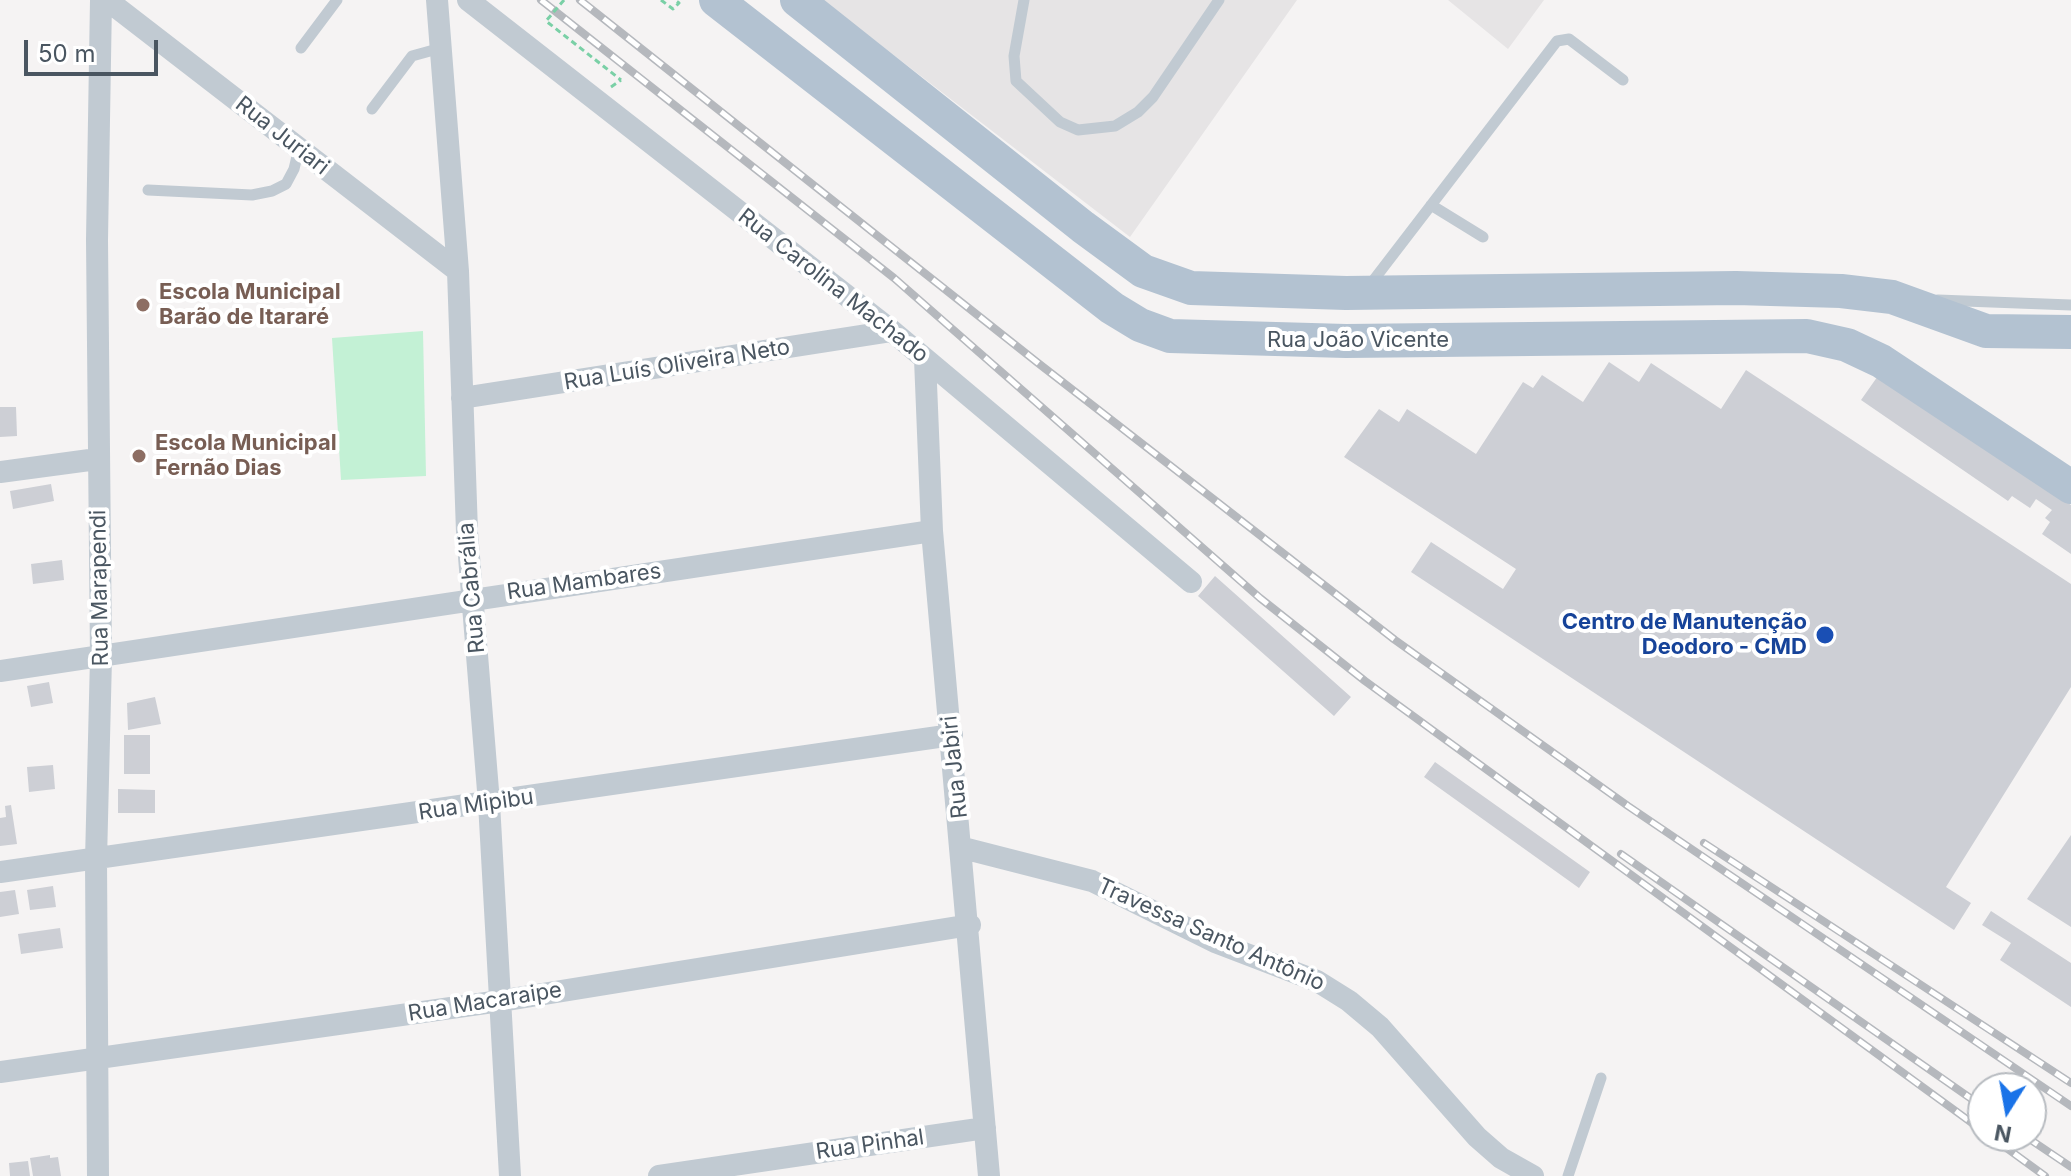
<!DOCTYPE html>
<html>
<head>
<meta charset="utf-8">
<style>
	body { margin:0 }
	#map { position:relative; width:2071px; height:1176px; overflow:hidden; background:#f5f3f3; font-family:Inter,sans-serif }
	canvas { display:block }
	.north { position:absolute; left:1967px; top:1072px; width:80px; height:80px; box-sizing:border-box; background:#fff; border:2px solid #b7bbc0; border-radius:50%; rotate:191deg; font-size:22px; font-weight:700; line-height:32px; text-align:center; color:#4a5661 }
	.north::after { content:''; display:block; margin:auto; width:28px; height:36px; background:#1a73e8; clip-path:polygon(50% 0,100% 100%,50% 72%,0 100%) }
	.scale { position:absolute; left:24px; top:40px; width:134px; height:36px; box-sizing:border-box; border:4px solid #4a5661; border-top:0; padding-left:10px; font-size:24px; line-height:28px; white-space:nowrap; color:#4a5661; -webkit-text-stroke:6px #fff; paint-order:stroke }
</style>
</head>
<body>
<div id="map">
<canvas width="2071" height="1176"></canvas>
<div class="north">N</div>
<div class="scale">50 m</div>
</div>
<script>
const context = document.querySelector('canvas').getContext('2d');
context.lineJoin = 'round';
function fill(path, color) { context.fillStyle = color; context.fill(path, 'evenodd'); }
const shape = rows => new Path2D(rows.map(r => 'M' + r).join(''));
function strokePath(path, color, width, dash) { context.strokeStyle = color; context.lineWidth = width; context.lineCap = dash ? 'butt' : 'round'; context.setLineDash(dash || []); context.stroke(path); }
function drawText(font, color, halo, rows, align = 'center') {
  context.font = font + ' Inter,sans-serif'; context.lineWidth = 8; context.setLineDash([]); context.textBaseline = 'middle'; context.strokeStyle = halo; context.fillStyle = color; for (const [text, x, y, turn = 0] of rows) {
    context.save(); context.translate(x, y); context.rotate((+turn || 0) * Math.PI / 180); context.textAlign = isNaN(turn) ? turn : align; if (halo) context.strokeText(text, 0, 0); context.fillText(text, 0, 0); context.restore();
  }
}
fill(shape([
	[822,0,1297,0,1130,237],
	[1448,0,1544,0,1508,49]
]), '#e6e4e5');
fill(shape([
	[423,331,426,476,341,480,332,338]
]), '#c3f1d5');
fill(shape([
	[1609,362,1639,382,1651,363,1721,409,1746,370,2071,584,2071,687,1946,887,1971,903,1954,930,1411,572,1431,542,1503,589,1516,569,1344,457,1379,409,1399,422,1407,409,1476,454,1523,382,1533,388,1542,375,1583,402],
	[1880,373,2071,505,2071,554,2042,534,2050,522,2045,518,2052,510,2036,499,2030,508,2012,496,2008,501,1861,400],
	[0,407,16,407,17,436,0,437],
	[51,484,54,501,13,509,10,491],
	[62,560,64,580,33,584,31,564],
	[1215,576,1351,697,1334,716,1198,596],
	[49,682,53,703,31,707,27,686],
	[155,697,161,724,128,730,127,703],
	[124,735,150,735,150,774,124,774],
	[1435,762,1590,872,1579,888,1424,777],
	[53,765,55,789,29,792,27,767],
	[118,789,155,790,155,813,118,813],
	[11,805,17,844,0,846,0,818,6,817,5,806],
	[2071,835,2071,927,2027,899],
	[53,886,56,907,30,910,27,890],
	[15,890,19,914,0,917,0,892],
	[1991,911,2071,963,2071,1007,2000,960,2011,943,1982,925],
	[60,928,63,948,21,954,18,934],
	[50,1155,50,1158,58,1157,61,1176,33,1176,30,1158],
	[28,1161,30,1176,10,1176,9,1163]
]), '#cdcfd5');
strokePath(shape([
	[661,0,673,9,679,3,675,0],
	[611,87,621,80]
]), '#7ad0a6', 3, [6, 4]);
strokePath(shape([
	[1024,0,1014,56,1016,81,1060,122,1078,130,1115,126,1138,112,1153,97,1219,0],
	[301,48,337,0],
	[372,109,412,56,441,48],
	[148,190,252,195,272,191,286,184,294,169,299,148],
	[1431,205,1483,237],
	[1369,286,1557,41,1569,39,1623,80],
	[1938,300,2071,305],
	[1568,1176,1601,1078]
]), '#c1cad2', 11);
strokePath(shape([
	[107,0,458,271],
	[437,0,458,271,467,532,489,803,510,1176],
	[468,0,892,331,1191,582],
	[925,359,932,531,989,1176],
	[462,398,892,331],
	[0,472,97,459],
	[0,671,932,531],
	[963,848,1092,881,1215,942,1317,981,1349,1001,1380,1027,1477,1137,1501,1158,1533,1176],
	[0,872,952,735],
	[0,1072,500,1001,970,925],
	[98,1176,96,860,101,658,97,240,101,0],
	[659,1176,985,1128]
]), '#c1cad2', 22);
strokePath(shape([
	[716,0,1112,308,1140,325,1170,336,1346,341,1807,336,1847,345,1881,361,2071,487],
	[797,0,1083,227,1143,271,1191,288,1346,293,1736,288,1841,291,1892,297,1986,331,2071,332]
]), '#b3c2d1', 34);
const rail = shape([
	[541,0,894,278,1260,598,1365,681,1983,1131],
	[580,0,1038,363,1395,640,1628,806,2071,1106],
	[1704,843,2071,1083],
	[1621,854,1983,1107],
	[1990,1136,2045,1176],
	[2025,1136,2071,1167]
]);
strokePath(rail, '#b5b8bd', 8);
strokePath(rail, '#fff', 5, [15]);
strokePath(shape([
	[564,0,546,21,621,80]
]), '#7ad0a6', 3, [6, 4]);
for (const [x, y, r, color] of [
	[143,305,8,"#8d6e63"],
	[139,456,8,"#8d6e63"],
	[1825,635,10,"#1a4fb4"]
]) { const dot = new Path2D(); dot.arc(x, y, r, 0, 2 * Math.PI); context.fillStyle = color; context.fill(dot); strokePath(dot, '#fff', 3); }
drawText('22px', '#4a5661', '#fff', [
	["Rua Juriari",282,136,38],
	["Rua Carolina Machado",833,286,38],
	["Rua João Vicente",1358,340],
	["Rua Luís Oliveira Neto",677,365,-9],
	["Rua Mambares",584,582,-8],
	["Rua Marapendi",100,588,-91],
	["Rua Cabrália",472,588,-95],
	["Rua Jabiri",955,767,-96],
	["Rua Mipibu",476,805,-8],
	["Travessa Santo Antônio",1211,935,24],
	["Rua Macaraipe",485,1002,-9],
	["Rua Pinhal",870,1145,-8]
]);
drawText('bold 22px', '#785e54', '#fff', [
	["Escola Municipal",159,292],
	["Barão de Itararé",159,317],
	["Escola Municipal",155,443],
	["Fernão Dias",155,468]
], 'left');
drawText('bold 22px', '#164399', '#fff', [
	["Centro de Manutenção",1807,622],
	["Deodoro - CMD",1807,647]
], 'right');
</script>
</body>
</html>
